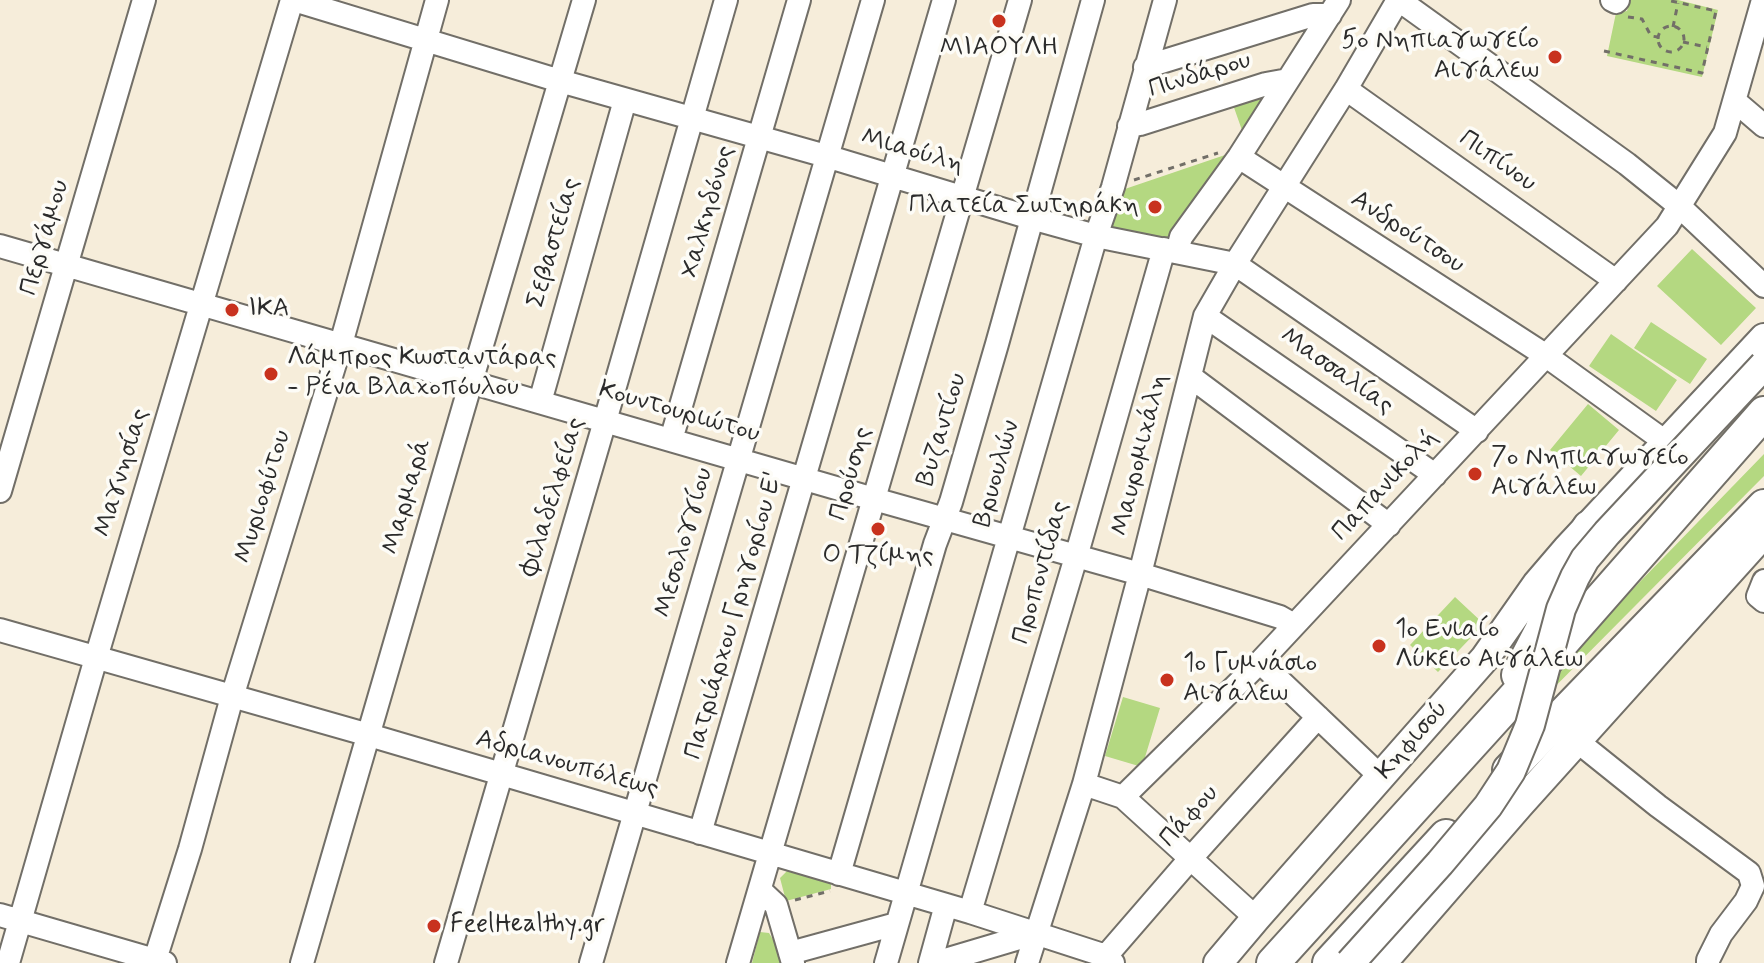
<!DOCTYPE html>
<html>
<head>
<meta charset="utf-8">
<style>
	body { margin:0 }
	canvas { display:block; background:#f6edda }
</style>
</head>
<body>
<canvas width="1764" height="963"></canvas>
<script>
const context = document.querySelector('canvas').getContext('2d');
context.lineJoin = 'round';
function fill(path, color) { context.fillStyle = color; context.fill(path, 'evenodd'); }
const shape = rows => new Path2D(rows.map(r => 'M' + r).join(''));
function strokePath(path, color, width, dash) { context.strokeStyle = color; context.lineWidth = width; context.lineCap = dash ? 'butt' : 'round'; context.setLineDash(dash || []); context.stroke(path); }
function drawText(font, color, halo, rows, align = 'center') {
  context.font = font + ' Mynerve,sans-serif'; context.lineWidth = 7; context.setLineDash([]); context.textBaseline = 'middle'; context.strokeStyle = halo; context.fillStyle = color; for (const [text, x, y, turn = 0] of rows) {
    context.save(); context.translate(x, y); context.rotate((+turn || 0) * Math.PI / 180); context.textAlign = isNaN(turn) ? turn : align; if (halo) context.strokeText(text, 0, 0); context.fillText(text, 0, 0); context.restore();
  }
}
fill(shape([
	[1630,0,1678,0,1718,10,1702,77,1607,56,1616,13,1627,11],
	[1273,87,1244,136,1231,99],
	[1225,155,1232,160,1168,241,1113,230,1110,220,1119,191],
	[1692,249,1756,308,1721,345,1657,286],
	[1651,322,1707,359,1690,384,1634,348],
	[1611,334,1677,380,1656,411,1589,366],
	[1588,404,1619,430,1581,476,1550,450],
	[1764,454,1764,476,1507,735,1565,659],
	[1455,597,1484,624,1438,672,1410,645],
	[1123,697,1160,708,1142,767,1105,756],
	[787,871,831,883,831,889,786,901,780,878],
	[760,932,769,933,777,946,782,963,752,963]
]), '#b4d881');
const minor = shape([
	[294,0,560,81,826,156,1031,218,1096,236,1235,264,1477,431],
	[1399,0,1627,164,1678,205,1764,286],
	[1612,0,1616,2,1618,0],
	[1145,67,1313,15,1330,15],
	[1346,89,1616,281],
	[1736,102,1764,126],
	[1129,126,1140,124,1266,84,1288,80],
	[1239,157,1545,355,1667,443],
	[0,246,874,499,1140,574,1280,617,1294,625],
	[1177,252,1181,237,1239,157,1339,0],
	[1205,316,1435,475],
	[1191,377,1389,525],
	[540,402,625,100],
	[671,440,799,0],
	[0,491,144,0],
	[1764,581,1758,596,1764,601],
	[0,630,369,735,970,912,1106,956,1113,963],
	[1260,662,1381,777],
	[1577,741,1658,806,1749,873,1753,886,1746,901,1721,934,1708,960,1708,963],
	[1084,784,1123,797,1256,918],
	[1123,797,1260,662,1667,226,1725,133,1763,0],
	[700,833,944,0],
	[839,874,935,544,951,502,997,344,1093,0],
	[760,890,776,905,793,963],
	[970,912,1076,557,1164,249],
	[0,915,165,963],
	[790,953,896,924],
	[1106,956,1190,859,1318,717],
	[8,963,96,658,292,0],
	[154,963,190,849,232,697,341,344,437,0],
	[302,963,471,382,584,0],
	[446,963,605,421,726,0],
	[591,963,873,0],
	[738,963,1020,0],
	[886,963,1096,236,1113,187,1165,0],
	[930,963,946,905],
	[935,963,1036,933],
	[1027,963,1084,784,1140,574,1205,316,1235,264,1346,89,1398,0]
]);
const major = shape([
	[1218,963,1256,918,1485,658,1537,584,1567,549,1764,338],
	[1382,963,1520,804,1764,533]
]);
const highway = shape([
	[1518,675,1541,631,1557,585,1567,563,1589,527],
	[1509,770,1764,506],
	[1273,963,1518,693,1764,413],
	[1329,963,1446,836]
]);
strokePath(minor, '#726f68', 26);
strokePath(major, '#726f68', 32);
strokePath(highway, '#726f68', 36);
strokePath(shape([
	[1628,17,1642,19,1651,36,1658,37],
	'1658 39a13 13 0 1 1 26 0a13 13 0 1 1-26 0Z',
	[1673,27,1678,3],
	[1683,42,1707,47],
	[1604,51,1702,73,1716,11,1667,0],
	[1134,180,1218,153],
	[795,900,830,891]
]), '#726f68', 3, [6, 6]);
strokePath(minor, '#fff', 22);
strokePath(major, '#fff', 28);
strokePath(highway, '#fff', 32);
const majorBridge = shape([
	[1350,963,1440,863,1488,806,1511,771,1530,725,1561,609,1575,577,1585,559,1607,533,1764,365]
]);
strokePath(majorBridge, '#726f68', 32, []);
strokePath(majorBridge, '#fff', 28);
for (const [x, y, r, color] of [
	[999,21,8,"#c8321e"],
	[1555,57,8,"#c8321e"],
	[1155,207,8,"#c8321e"],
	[232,310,8,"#c8321e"],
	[271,374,8,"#c8321e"],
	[1475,474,8,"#c8321e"],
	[878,529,8,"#c8321e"],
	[1379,646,8,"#c8321e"],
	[1167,680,8,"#c8321e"],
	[434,926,8,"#c8321e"]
]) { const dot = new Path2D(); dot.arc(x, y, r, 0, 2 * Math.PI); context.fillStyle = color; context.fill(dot); strokePath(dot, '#fdfcf7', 3); }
drawText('26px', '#2b2b2b', '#fdfcf7', [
	["5ο Νηπιαγωγείο",1539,42,"right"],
	["Αιγάλεω",1539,72,"right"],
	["ΜΙΑΟΥΛΗ",999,49,"center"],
	["Πλατεία Σωτηράκη",1139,207,"right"],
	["ΙΚΑ",248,310],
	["Λάμπρος Κωσταντάρας",287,359],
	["- Ρένα Βλαχοπόυλου",287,389],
	["7ο Νηπιαγωγείο",1491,459],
	["Αιγάλεω",1491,489],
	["Ο Τζίμης",878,557,"center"],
	["1ο Ενιαίο",1395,631],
	["Λύκειο Αιγάλεω",1395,661],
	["1ο Γυμνάσιο",1183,665],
	["Αιγάλεω",1183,695],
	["FeelHealthy.gr",450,926]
], 'left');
drawText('26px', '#2b2b2b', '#fdfcf7', [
	["Πινδάρου",1200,76,-17],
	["Μιαούλη",912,152,16],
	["Πιπίνου",1497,162,35],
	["Χαλκηδόνος",709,212,-74],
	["Ανδρούτσου",1407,233,33],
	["Περγάμου",46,238,-74],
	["Σεβαστείας",555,243,-74],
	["Μασσαλίας",1336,372,35],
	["Κουντουριώτου",679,413,16],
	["Βυζαντίου",943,430,-73],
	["Μαυρομιχάλη",1141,455,-76],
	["Μαγνησίας",123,473,-73],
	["Προύσης",852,474,-74],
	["Βρυουλών",998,474,-74],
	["Παπανικολή",1386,486,-47],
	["Μυριοφύτου",264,497,-73],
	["Μαρμαρά",408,497,-74],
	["Φιλαδελφείας",554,497,-73],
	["Μεσολογγίου",685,543,-74],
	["Προποντίδας",1042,573,-74],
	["Πατριάρχου Γρηγορίου Ε'",735,616,-74],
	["Κηφισού",1413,741,-49],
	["Αδριανουπόλεως",567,765,16],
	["Πάφου",1190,817,-48]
]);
</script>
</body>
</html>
